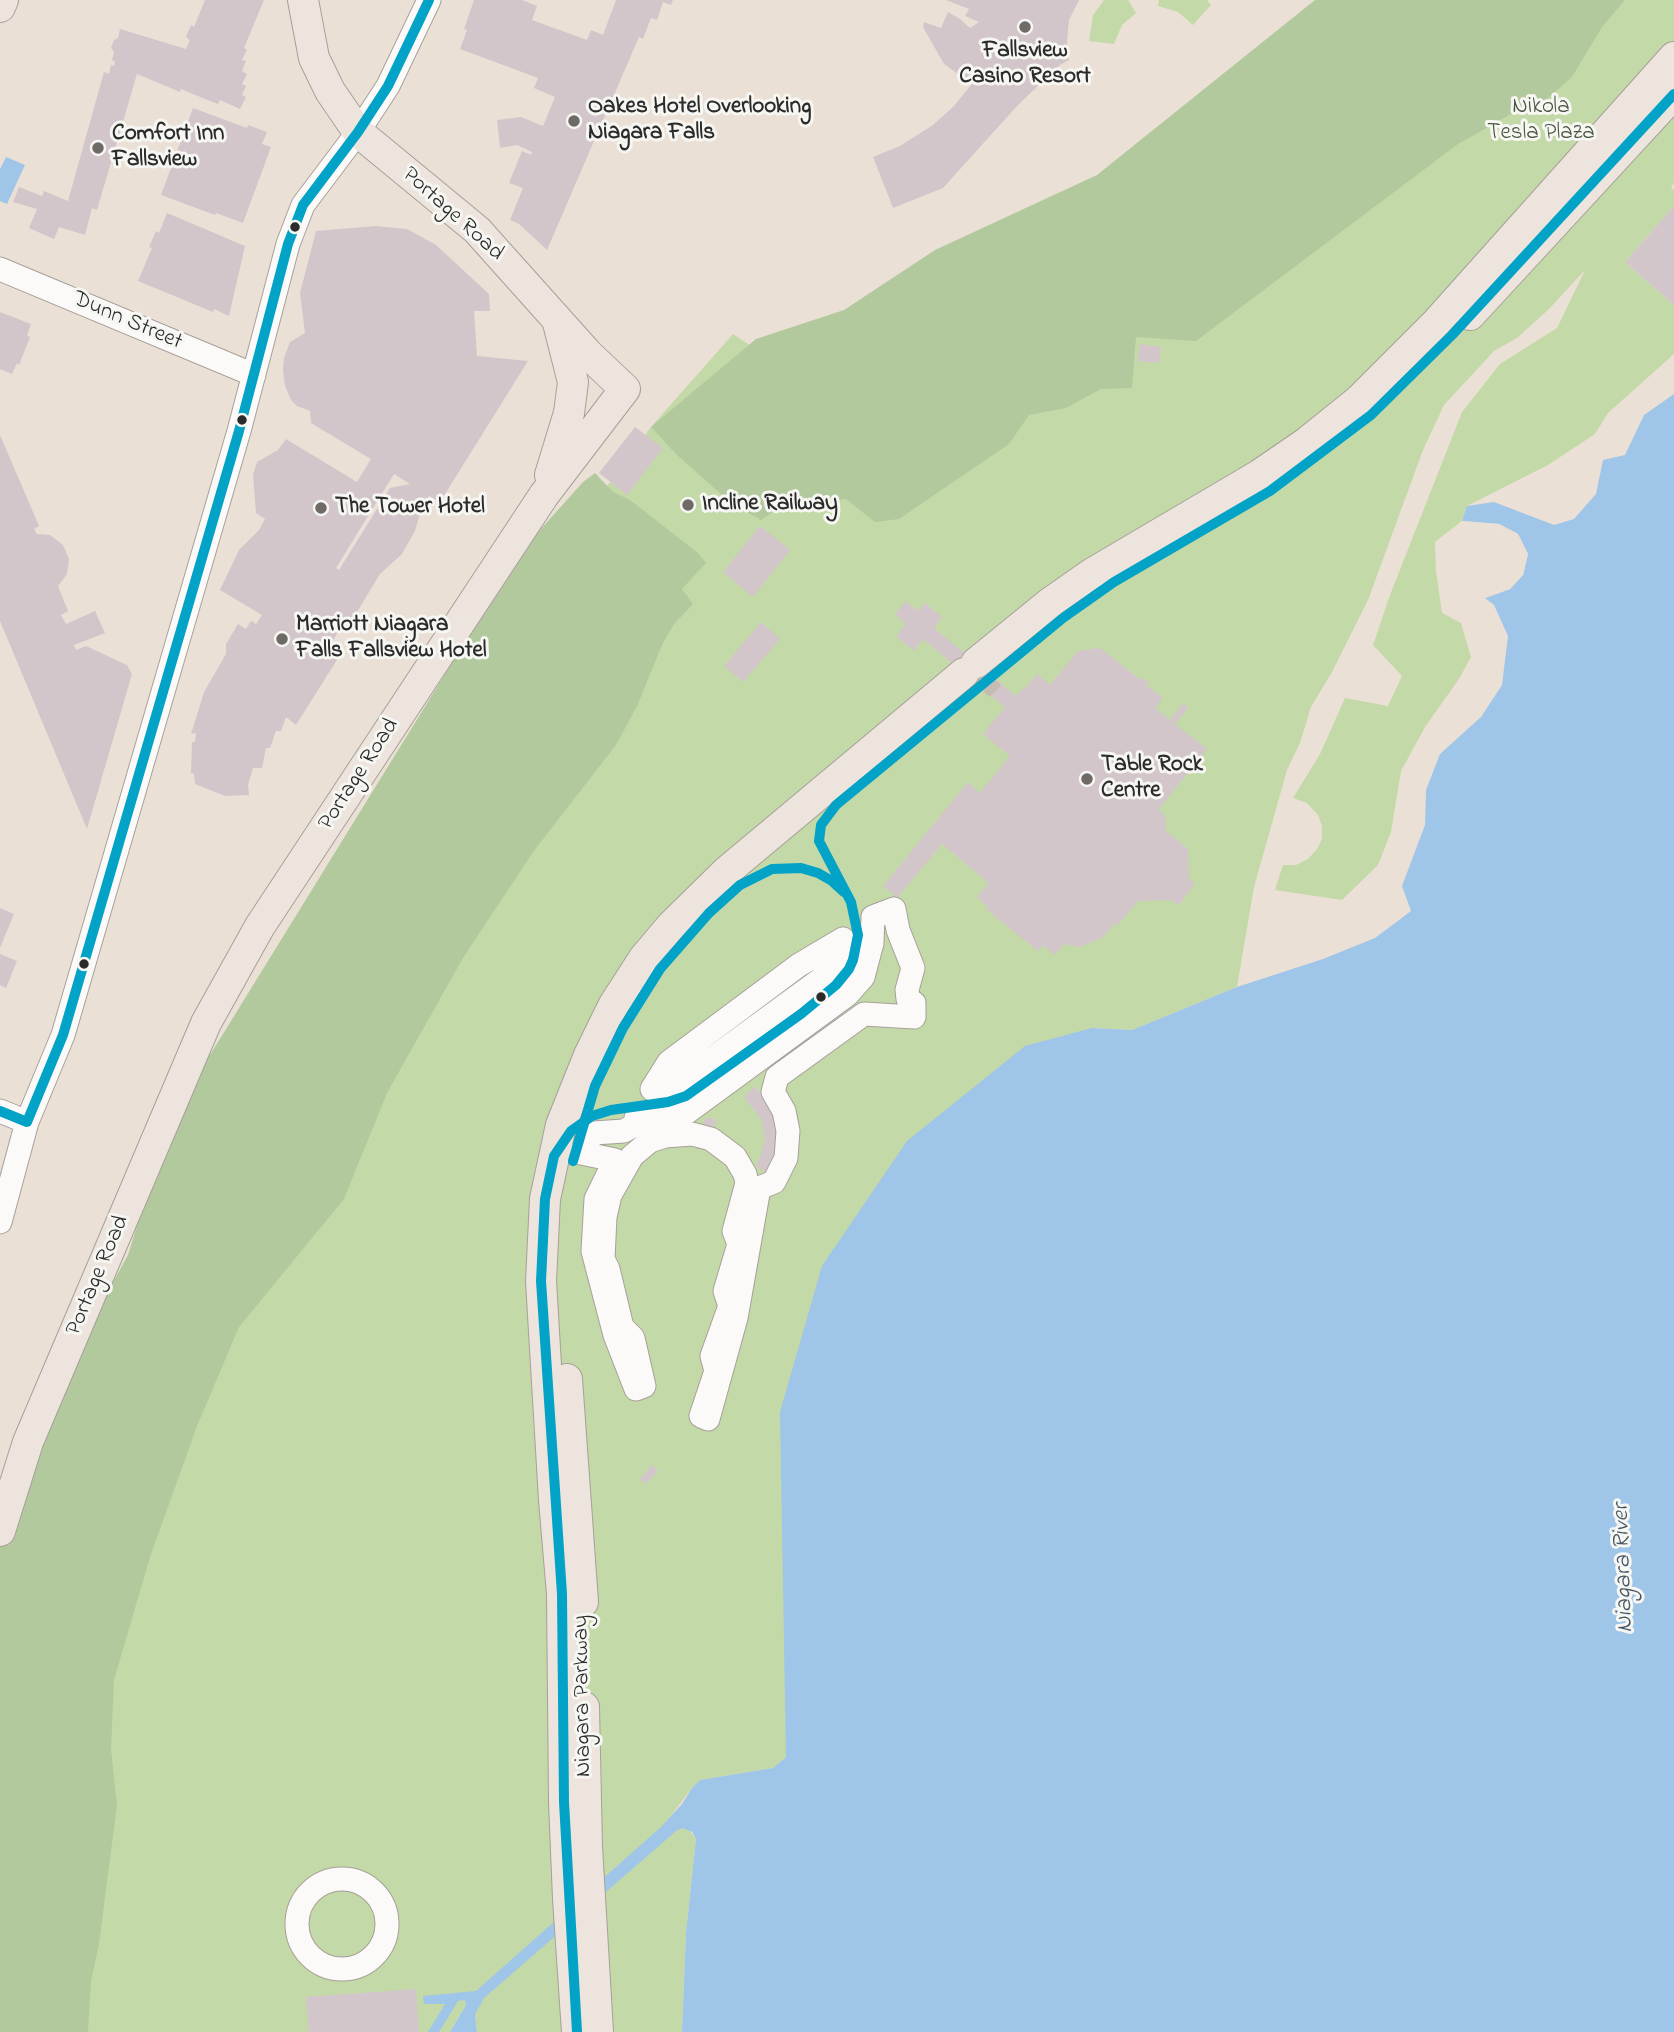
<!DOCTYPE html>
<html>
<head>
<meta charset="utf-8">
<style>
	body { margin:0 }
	canvas { display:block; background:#ebe0d5 }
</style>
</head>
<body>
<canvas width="1674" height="2032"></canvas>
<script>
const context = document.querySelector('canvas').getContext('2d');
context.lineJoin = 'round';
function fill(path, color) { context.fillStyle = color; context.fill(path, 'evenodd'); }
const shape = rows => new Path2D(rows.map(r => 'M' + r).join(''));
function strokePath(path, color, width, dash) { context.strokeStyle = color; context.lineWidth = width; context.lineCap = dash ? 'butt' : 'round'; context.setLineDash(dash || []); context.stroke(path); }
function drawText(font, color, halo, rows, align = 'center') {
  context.font = font + ' "Indie Flower",sans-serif'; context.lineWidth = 6; context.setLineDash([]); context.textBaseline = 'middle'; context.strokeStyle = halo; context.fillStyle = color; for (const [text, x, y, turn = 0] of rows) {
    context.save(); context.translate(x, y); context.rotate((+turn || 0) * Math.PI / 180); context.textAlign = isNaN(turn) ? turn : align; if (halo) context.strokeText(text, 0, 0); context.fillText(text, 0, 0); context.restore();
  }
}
fill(shape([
	[1104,0,1128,0,1136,13,1122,25,1114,44,1089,41,1093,15],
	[1159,0,1207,0,1211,5,1193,25,1178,12,1158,6],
	[1411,0,1674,0,1674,183,1671,187,1674,190,1674,206,1625,262,1674,305,1674,354,1608,413,1595,434,1548,465,1467,506,1462,521,1435,542,1436,571,1442,613,1461,623,1471,657,1459,679,1425,727,1401,771,1391,832,1378,865,1342,900,1275,890,1283,865,1296,865,1308,859,1318,848,1322,838,1322,826,1318,815,1307,803,1293,798,1320,754,1345,698,1388,706,1402,676,1373,645,1390,595,1462,412,1500,364,1557,328,1585,270,1549,309,1517,338,1494,351,1444,405,1423,450,1368,600,1332,672,1311,707,1300,743,1287,770,1254,887,1237,987,1132,1030,1092,1028,786,1733,786,1757,773,1768,700,1780,692,1788,670,1817,676,1831,683,1828,689,1830,696,1839,686,1933,682,2032,477,2032,475,2014,463,2010,450,2032,0,2032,392,775,651,427,733,334,757,350,1216,192]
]), '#c4d9a8');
fill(shape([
	[1315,0,1625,0,1602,27,1572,77,1546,100,1511,114,1458,144,1196,341,1136,337,1132,388,1101,389,1066,408,1029,415,1009,444,899,519,875,522,846,499,780,507,761,520,731,503,676,454,651,427,756,339,844,310,935,250,1097,175],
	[595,473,613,492,630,500,698,553,706,563,682,589,693,604,674,624,662,645,637,706,616,745,533,852,463,958,387,1093,344,1199,239,1327,197,1426,150,1557,114,1680,111,1749,117,1805,99,1944,91,1981,88,2032,0,2032,0,1544,54,1389,128,1255,150,1183,197,1076,521,551,583,482]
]), '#b2c99e');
fill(shape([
	[6,157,25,165,7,204,0,201,0,169],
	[1674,394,1674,2032,682,2032,686,1933,696,1839,692,1832,683,1828,676,1831,484,1998,475,2014,477,2032,450,2032,466,2005,465,2000,458,2001,439,2032,428,2032,445,2004,424,2004,423,1996,476,1991,661,1827,682,1804,692,1788,700,1780,773,1768,786,1757,780,1412,822,1266,907,1141,1025,1046,1092,1028,1132,1030,1237,987,1323,959,1375,938,1411,911,1402,886,1425,825,1426,790,1440,754,1481,717,1502,685,1508,636,1494,605,1485,598,1510,589,1523,575,1528,554,1518,534,1499,524,1462,521,1467,506,1494,502,1554,525,1574,519,1596,494,1603,460,1625,455,1644,415]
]), '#9fc5e8');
fill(shape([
	[1462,521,1499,524,1518,534,1528,554,1523,575,1510,589,1485,598,1482,597,1508,586,1520,574,1524,554,1515,537,1498,527,1459,523]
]), '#ebe0d5');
fill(shape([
	[205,0,264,0,244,48,247,50,242,60,246,61,242,71,247,74,242,84,246,86,242,95,246,97,240,109,220,100,218,104,210,101,181,89,180,92,137,74,97,210,92,208,85,235,59,227,54,239,29,228,37,209,13,202,19,187,42,196,44,191,68,201,104,72,109,74,111,65,114,66,115,62,112,60,114,52,111,48,114,40,118,38,120,29,186,49,190,40,186,37,191,25,194,27],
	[474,0,522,0,537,6,532,20,587,40,591,30,603,35,616,0,673,0,671,5,663,2,657,20,651,18,643,39,639,37,547,250,519,224,510,220,523,188,509,183,522,151,531,155,532,152,517,145,500,148,497,120,521,117,543,126,555,97,534,88,538,78,460,49,467,30,464,29],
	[946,0,1079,0,1069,20,1067,42,1069,60,1060,65,1018,105,943,188,893,208,873,157,900,146,933,125,953,107,972,84,944,64,923,27,924,22,941,28,948,12,960,19,970,28,979,22,965,16,969,9],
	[193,108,247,128,248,125,267,132,262,144,271,147,243,223,216,213,215,215,161,195],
	[1674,206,1674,305,1625,262],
	[167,213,245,246,229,316,214,309,213,312,138,281,152,248,149,247,156,231,159,233],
	[375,226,407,229,436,245,489,294,490,311,474,311,477,356,528,361,440,502,429,496,422,507,415,531,402,554,380,574,346,630,341,627,328,649,340,655,296,725,286,717,281,731,276,731,270,748,266,748,262,768,253,768,248,785,249,795,225,796,195,784,194,774,191,773,192,742,195,742,196,733,191,734,204,692,226,654,226,644,238,624,246,629,251,621,256,624,262,615,220,590,239,550,259,530,265,519,256,513,253,475,257,462,278,450,286,439,357,482,371,459,311,423,310,411,297,406,291,400,285,386,283,370,284,358,290,342,305,333,300,293,316,231],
	[394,474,410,484,390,488,339,570,336,568],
	[0,312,31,324,27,336,30,337,19,365,17,363,12,374,0,369],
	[1140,344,1161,347,1159,363,1138,361],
	[635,427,663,448,627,495,599,473],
	[0,435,39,526,34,529,37,534,50,535,63,545,69,559,67,574,58,586,68,611,61,615,66,624,95,611,105,633,74,645,76,650,86,646,127,665,132,674,87,829,0,621],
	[760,526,790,550,753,597,723,572],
	[906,601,918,611,925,603,942,617,934,628,1016,696,1022,689,1024,690,1037,674,1050,685,1078,651,1100,648,1141,680,1143,678,1148,682,1146,685,1163,698,1155,708,1170,720,1183,703,1188,708,1175,724,1207,749,1158,810,1165,815,1166,831,1188,849,1189,879,1195,884,1179,905,1171,900,1138,901,1118,925,1115,923,1102,938,1080,947,1064,944,1055,955,1043,945,1038,951,986,909,988,907,977,897,989,883,942,844,897,898,883,886,968,782,980,793,1010,756,983,734,1005,707,923,639,914,651,896,636,906,624,895,614],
	[761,622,780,639,743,682,724,666],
	[0,908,14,914,0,948],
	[0,954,17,961,6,988,0,985],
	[842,1010,844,1015,792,1052,790,1051,788,1048],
	[754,1086,771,1104,780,1140,769,1175,756,1166,761,1155,765,1140,762,1122,757,1113,744,1098],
	[706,1117,716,1120,713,1128,703,1125],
	[652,1465,658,1471,645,1484,640,1479],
	[416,1989,419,2032,309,2032,306,1997]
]), '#d3c6cb');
strokePath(shape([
	[979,686,991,675]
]), '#c5bcb3', 30, [30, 15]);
const minor = shape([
	[0,269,254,375],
	[894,909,898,930,913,968,907,990,908,999,914,1003,914,1017,864,1014,777,1077,773,1092,784,1111,788,1131,786,1158,774,1182,759,1188,736,1318,708,1419,701,1416,716,1371,712,1356,730,1306,725,1291,739,1244,734,1231,747,1183,745,1174,735,1157,711,1139,692,1134,665,1136,650,1141,632,1156,610,1195,605,1217,603,1259,608,1269,622,1327,633,1338,644,1386,636,1389,615,1335,593,1251,596,1199,615,1160,581,1153,586,1144,594,1133,624,1131,638,1123,636,1118,660,1120,686,1113,847,995,863,977,872,943,873,917,894,909],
	[843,939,833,967,821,979,676,1085,667,1089,652,1089,669,1062,799,965,843,939],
	[0,1111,27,1122],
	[0,1222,27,1122,63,1035,239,431,288,244,303,205,358,132,388,86,429,0],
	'297 1924a45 45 0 1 1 90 0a45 45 0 1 1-90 0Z'
]);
const major = shape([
	[0,7,3,0],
	[1470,315,1674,94],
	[550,475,569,413,573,382,558,323],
	[976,663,1051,602,1091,574,1259,475,1307,442,1358,401,1437,322,1674,57],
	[567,1379,583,1602],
	[0,1531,28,1442,206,1023,260,926,544,495,625,389,588,354,477,230,358,132,330,91,314,58,303,0],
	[584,1707,587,1847,598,2032],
	[577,2032,568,1899,564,1802,562,1594,554,1500,541,1281,545,1199,561,1125,589,1055,613,1006,644,958,671,926,727,871,964,673]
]);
strokePath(minor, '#a6a099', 25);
strokePath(major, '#a6a099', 32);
strokePath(minor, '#fcfaf9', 23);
strokePath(major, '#ede4dd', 30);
strokePath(shape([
	[0,1111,27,1122,63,1035,239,431,288,244,303,205,358,132,388,86,429,0],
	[573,1161,595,1086,623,1028,660,969,709,913,740,885,772,869,801,868,818,873,832,881,844,892],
	[577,2032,564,1802,562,1594,541,1281,545,1199,554,1156,571,1131,592,1116,611,1110,668,1102,686,1096,801,1014,836,985,849,969,853,960,858,935,851,902,819,841,821,825,836,805,1063,618,1114,582,1270,491,1371,415,1452,335,1674,94]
]), '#02a3c6', 10);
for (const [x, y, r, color] of [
	[1025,27,7,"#6e6a66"],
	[574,121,7,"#6e6a66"],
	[98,148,7,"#6e6a66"],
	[295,227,6,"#2b2b2b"],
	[242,420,6,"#2b2b2b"],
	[688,505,7,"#6e6a66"],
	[321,508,7,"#6e6a66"],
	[282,639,7,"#6e6a66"],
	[1087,779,7,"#6e6a66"],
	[84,964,6,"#2b2b2b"],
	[821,997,6,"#2b2b2b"]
]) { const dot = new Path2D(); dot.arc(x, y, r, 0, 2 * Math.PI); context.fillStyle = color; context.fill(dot); strokePath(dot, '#f6f6f2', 2.5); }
drawText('bold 23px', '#2b2b2b', '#f6f6f2', [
	["Fallsview",1025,52,"center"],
	["Casino Resort",1025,78,"center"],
	["Oakes Hotel Overlooking",588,108],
	["Niagara Falls",588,134],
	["Comfort Inn",112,135],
	["Fallsview",112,161],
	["Incline Railway",702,505],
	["The Tower Hotel",335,508],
	["Marriott Niagara",296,626],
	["Falls Fallsview Hotel",296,652],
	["Table Rock",1101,766],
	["Centre",1101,792]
], 'left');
drawText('23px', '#495541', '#f6f6f2', [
	["Nikola",1541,108],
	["Tesla Plaza",1541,134]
]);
drawText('23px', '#2b2b2b', '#f6f6f2', [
	["Portage Road",452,215,42],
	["Dunn Street",127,322,23],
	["Portage Road",360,775,-57],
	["Portage Road",99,1276,-67],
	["Niagara Parkway",584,1696,-91]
]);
drawText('italic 24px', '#445666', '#f6f6f2', [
	["Niagara River",1625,1568,-92]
]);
</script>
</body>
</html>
